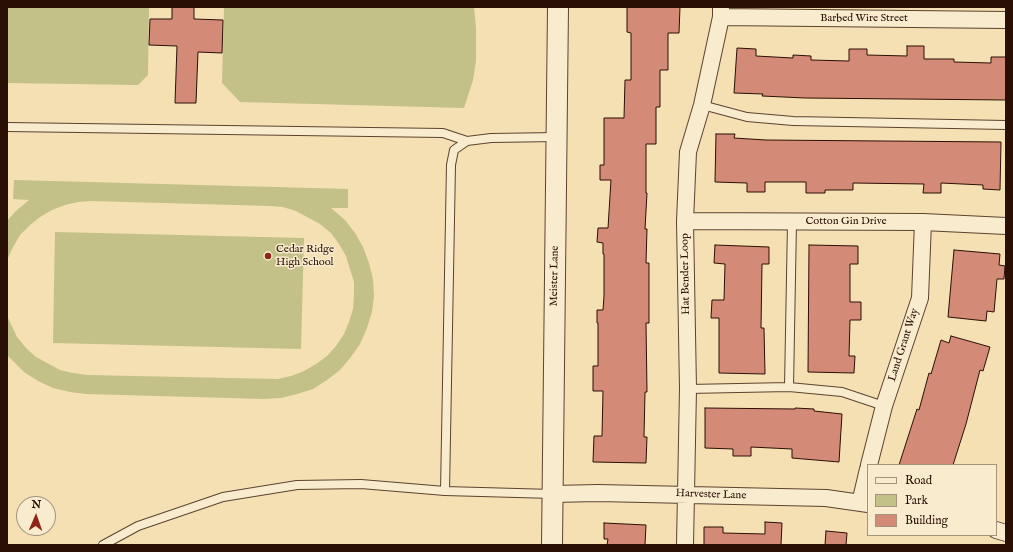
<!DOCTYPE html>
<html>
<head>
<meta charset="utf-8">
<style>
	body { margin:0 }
	#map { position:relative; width:1013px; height:552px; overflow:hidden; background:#f4e0b3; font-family:"IM FELL English",serif }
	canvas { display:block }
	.frame { position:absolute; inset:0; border:8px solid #2a0f04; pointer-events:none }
	.legend { position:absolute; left:867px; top:464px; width:130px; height:72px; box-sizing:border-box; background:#f8ebce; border:1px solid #a6937d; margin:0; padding:5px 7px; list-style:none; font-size:12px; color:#2a0f04 }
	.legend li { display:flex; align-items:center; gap:8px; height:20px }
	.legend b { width:20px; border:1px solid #a6937d }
	.north { position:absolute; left:16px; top:496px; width:40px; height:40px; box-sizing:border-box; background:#f8ebce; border:1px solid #a6937d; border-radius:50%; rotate:2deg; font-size:11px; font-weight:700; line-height:16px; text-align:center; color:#2a0f04 }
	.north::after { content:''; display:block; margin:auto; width:14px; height:18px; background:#8f2418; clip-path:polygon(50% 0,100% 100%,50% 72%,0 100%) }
</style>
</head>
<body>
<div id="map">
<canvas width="1013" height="552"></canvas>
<div class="frame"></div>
<ul class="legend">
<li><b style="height:5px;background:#f8ebce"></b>Road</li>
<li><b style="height:11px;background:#c3c088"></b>Park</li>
<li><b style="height:11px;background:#d38a77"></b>Building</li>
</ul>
<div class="north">N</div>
</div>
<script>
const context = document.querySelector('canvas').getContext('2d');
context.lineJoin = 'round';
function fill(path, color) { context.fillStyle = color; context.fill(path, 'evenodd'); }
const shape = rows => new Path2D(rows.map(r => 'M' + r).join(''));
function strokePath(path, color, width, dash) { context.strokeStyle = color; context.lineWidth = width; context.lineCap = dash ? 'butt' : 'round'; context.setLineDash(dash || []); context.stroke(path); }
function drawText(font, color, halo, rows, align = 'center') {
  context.font = font + ' "IM FELL English",serif'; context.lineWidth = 3; context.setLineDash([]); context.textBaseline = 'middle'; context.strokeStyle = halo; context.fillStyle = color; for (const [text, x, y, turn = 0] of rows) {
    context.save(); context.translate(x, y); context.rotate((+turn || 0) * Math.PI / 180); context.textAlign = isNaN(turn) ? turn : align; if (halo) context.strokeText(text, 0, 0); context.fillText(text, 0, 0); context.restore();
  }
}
fill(shape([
	[7,7,149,7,148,75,138,85,7,83],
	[224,7,474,7,476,28,476,61,473,80,464,108,240,102,222,83],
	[14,180,348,189,348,208,331,208,345,220,355,233,363,247,369,263,373,279,374,296,372,312,367,328,360,344,351,357,340,370,327,380,313,389,297,394,281,398,264,399,86,394,70,392,53,388,38,381,24,372,7,355,7,316,17,337,26,348,36,357,60,370,73,373,87,375,278,379,291,376,304,371,316,364,327,356,336,346,344,334,349,322,353,309,354,295,354,282,346,256,339,244,331,233,320,224,296,211,283,207,270,206,92,201,78,202,65,205,52,210,40,217,30,225,20,235,13,247,7,260,7,221,16,211,29,200,13,199],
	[55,232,304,238,301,349,53,343]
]), '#c3c088');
const building = shape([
	[172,7,194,7,194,19,223,20,222,53,198,52,196,103,175,103,177,46,149,45,150,19,172,19,172,7],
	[627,7,680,7,679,33,668,33,668,70,660,70,660,107,656,107,656,144,646,144,646,193,647,193,645,229,647,229,646,263,649,263,649,323,646,323,647,392,645,392,644,437,647,437,646,463,593,462,594,436,602,436,603,391,593,391,593,366,598,366,598,323,597,323,597,310,603,310,604,296,604,254,603,254,603,243,597,242,598,228,608,228,611,180,600,180,600,165,604,165,604,118,624,118,625,80,631,80,631,33,627,32,627,7],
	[907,46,924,46,924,59,954,59,954,62,991,63,991,57,1006,57,1006,100,805,98,762,96,763,94,734,93,737,48,756,49,756,56,793,58,793,55,811,56,811,60,849,61,849,49,867,49,867,55,907,56,907,46],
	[716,134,735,134,734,138,766,140,1001,142,1000,190,983,189,983,185,941,183,941,193,923,193,924,184,853,183,853,190,825,190,825,193,806,193,806,182,765,182,765,192,747,192,747,183,715,182,716,134],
	[715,245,769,247,769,264,762,264,761,328,764,328,765,374,719,373,719,318,711,318,712,300,724,300,725,264,714,263,715,245],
	[809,245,858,246,858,264,850,264,850,302,861,302,861,320,850,320,849,356,855,356,854,373,808,372,809,245],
	[954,250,1000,254,999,265,1005,266,1004,279,997,279,994,312,987,311,986,321,948,317,954,250],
	[951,336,990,347,983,371,980,370,966,424,953,465,899,465,917,409,919,410,929,373,931,374,941,340,949,343,951,336],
	[705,408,795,409,795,408,814,409,814,411,842,414,839,462,792,458,792,449,751,447,751,456,733,456,733,449,705,448,705,408],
	[765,522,782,523,781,545,704,545,704,527,723,527,723,533,765,534,765,522],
	[604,523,646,525,645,545,607,545,608,539,604,539,604,523],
	[826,531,847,533,846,545,825,545,826,531]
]);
fill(building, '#d38a77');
strokePath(building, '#2a0f04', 1);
const service = shape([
	[702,105,747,117,793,121,1006,125],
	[7,127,443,133,467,141],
	[789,387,792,222],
	[688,389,789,387,842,392,884,406],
	[445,491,451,165,454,150,467,141,491,138,557,137],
	[103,545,138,526,223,497,297,485,361,484,445,491,553,494]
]);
const minor = shape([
	[721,17,1006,20],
	[685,221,923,222,1006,226],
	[869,465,884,406,920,298,923,222],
	[553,494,598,493,826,498,868,504],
	[860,503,868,469],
	[996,530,1006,533],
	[685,545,688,389,685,221,688,152,702,105,721,17,721,7]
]);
const tertiary = shape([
	[552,545,558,7]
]);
strokePath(service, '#5c4330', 10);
strokePath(minor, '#5c4330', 18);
strokePath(tertiary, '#5c4330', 22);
strokePath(service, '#f8ebce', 8);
strokePath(minor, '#f8ebce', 16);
strokePath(tertiary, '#f8ebce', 20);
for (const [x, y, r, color] of [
	[268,256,4,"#8f2418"]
]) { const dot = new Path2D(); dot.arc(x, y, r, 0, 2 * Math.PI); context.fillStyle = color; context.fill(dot); strokePath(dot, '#f8ebce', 1.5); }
drawText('11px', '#2a0f04', '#f8ebce', [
	["Barbed Wire Street",864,19],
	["Cotton Gin Drive",846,222],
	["Hat Bender Loop",686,274,-91],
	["Meister Lane",555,276,-89],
	["Land Grant Way",904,345,-72],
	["Harvester Lane",711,495,2]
]);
drawText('11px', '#2a0f04', '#f8ebce', [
	["Cedar Ridge",276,250],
	["High School",276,263]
], 'left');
</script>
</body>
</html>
